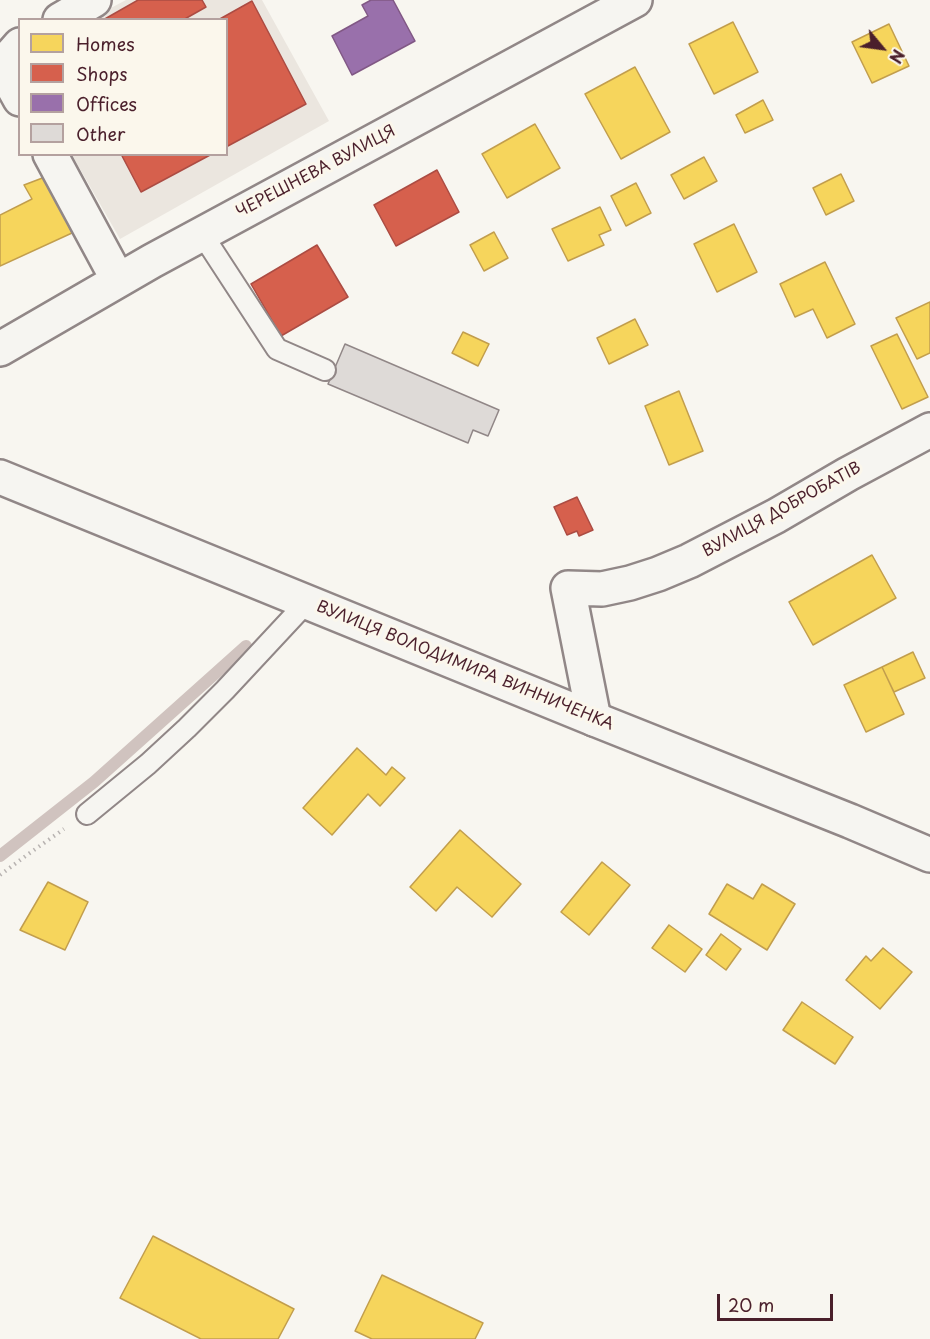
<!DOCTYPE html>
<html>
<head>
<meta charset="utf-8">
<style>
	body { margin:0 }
	#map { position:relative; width:930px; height:1339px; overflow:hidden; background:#f8f6f0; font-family:"Playpen Sans",sans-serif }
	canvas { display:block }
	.legend { position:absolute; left:18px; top:18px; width:210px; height:138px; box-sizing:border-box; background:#fbf7ec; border:2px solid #b4a19f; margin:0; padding:8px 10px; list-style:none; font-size:18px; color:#4a1f2b }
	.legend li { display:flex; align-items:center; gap:12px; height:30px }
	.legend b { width:30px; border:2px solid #b4a19f }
	.north { position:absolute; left:852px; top:18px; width:60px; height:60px; -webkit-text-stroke:4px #fbf7ec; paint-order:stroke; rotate:119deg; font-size:16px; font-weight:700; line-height:24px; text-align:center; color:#4a1f2b }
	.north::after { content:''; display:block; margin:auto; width:21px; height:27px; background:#4a1f2b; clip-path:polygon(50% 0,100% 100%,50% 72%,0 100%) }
	.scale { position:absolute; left:717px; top:1294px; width:116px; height:27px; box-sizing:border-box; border:3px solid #4a1f2b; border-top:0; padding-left:8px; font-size:18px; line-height:21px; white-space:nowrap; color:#4a1f2b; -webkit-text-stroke:4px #fbf7ec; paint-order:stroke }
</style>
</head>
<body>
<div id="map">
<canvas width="930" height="1339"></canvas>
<ul class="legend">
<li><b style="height:16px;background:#f6d55c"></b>Homes</li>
<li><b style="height:16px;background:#d6604d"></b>Shops</li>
<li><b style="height:16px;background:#9970ab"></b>Offices</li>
<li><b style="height:16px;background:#dedad7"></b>Other</li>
</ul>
<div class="north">N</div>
<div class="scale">20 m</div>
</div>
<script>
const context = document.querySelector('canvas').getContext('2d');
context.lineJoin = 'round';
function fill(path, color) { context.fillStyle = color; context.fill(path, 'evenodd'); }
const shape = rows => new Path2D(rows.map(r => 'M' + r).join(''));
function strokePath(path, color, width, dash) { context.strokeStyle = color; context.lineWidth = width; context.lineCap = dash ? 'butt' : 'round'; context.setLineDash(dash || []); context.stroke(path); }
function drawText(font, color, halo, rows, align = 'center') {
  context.font = font + ' "Playpen Sans",sans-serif'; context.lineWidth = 6; context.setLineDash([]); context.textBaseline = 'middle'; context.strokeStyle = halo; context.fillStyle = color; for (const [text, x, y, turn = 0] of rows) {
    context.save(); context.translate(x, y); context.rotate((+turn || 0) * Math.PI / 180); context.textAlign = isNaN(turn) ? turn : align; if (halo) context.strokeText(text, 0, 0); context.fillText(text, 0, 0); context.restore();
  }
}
fill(shape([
	[126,0,262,0,329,121,120,239,72,155,226,154,226,20,90,19]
]), '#ebe6df');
const homes = shape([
	[733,22,758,72,714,94,689,44,733,22],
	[889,24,909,66,872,83,852,42,889,24],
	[635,67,670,132,621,159,585,94,635,67],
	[763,100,773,120,745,133,736,115,763,100],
	[535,124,560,168,507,198,482,154,535,124],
	[704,157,717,181,684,199,671,175,704,157],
	[841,174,854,201,826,215,813,188,841,174],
	[45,177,72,233,0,266,0,215,32,199,24,185,45,177],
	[636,183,651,213,626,226,611,196,636,183],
	[600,207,611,230,599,235,604,245,568,261,552,229,600,207],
	[734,224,757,272,717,292,694,244,734,224],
	[494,232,508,258,484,271,470,245,494,232],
	[825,262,855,324,827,338,813,309,795,317,780,284,825,262],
	[930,302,930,353,917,359,896,318,930,302],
	[635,319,648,345,609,364,597,338,635,319],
	[463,332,489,344,478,366,452,353,463,332],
	[897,334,928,397,902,409,871,346,897,334],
	[679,391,703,451,669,465,645,406,679,391],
	[872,555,896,598,813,645,789,602,872,555],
	[913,652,925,678,894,692,882,667,913,652],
	[882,667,904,714,866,732,844,685,882,667],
	[357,748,386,775,392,767,405,778,380,806,368,794,332,835,303,808,357,748],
	[460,830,521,884,492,917,457,887,436,911,410,887,460,830],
	[602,862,630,885,589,935,561,912,602,862],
	[48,882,88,902,65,950,20,930,48,882],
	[727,884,753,899,762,884,795,904,767,950,709,914,727,884],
	[669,925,702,949,685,972,652,948,669,925],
	[721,934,741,949,726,970,706,955,721,934],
	[883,948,912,972,880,1009,846,980,866,956,871,961,883,948],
	[802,1002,853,1037,835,1064,783,1030,802,1002],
	[153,1236,294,1309,278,1339,201,1339,120,1298,153,1236],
	[382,1275,483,1323,475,1339,372,1339,355,1331,382,1275]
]);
fill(homes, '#f6d55c');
strokePath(homes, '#c29e4d', 1.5);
const shops = shape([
	[138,0,202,0,206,7,183,20,103,20,138,0],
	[252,1,306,104,226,147,226,20,218,20,252,1],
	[121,154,212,154,141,192,121,154],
	[437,170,459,212,396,246,374,205,437,170],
	[317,245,348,297,281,336,251,284,317,245],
	[577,497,593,530,579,536,577,531,567,535,554,507,577,497]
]);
fill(shops, '#d6604d');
strokePath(shops, '#ac4c43', 1.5);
const offices = shape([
	[371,0,393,0,415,41,352,75,332,36,368,16,362,5,371,0]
]);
fill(offices, '#9970ab');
strokePath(offices, '#815885', 1.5);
strokePath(shape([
	[0,856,94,782,246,646]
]), '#d0c3bf', 12);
const building = shape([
	[345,344,499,410,488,436,473,430,468,443,328,384,345,344]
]);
fill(building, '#dedad7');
strokePath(building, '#918787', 1.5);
const service = shape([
	[202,234,277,349,325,370],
	[87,814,148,764,187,728,225,690,307,602]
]);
const minor = shape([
	[60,20,94,0],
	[20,45,13,53,8,68,10,81,20,99],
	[50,154,118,280],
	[0,349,152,261,635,0],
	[594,719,568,588,602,589,630,583,658,574,689,561,776,516,848,474,930,430]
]);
const secondary = shape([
	[0,477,594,719,850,821,930,855]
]);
strokePath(service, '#918787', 24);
strokePath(minor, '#918787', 38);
strokePath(secondary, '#918787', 38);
strokePath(shape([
	[0,875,27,855,64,829]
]), '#b8b3b1', 4, [1.5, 4.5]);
strokePath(service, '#f6f5f1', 20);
strokePath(minor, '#f6f5f1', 33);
strokePath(secondary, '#f6f5f1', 33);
drawText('16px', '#4a1f2b', '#fbf7ec', [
	["ЧЕРЕШНЕВА ВУЛИЦЯ",316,172,-28],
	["ВУЛИЦЯ ДОБРОБАТІВ",782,510,-29],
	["ВУЛИЦЯ ВОЛОДИМИРА ВИННИЧЕНКА",465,666,22]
]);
</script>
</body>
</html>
